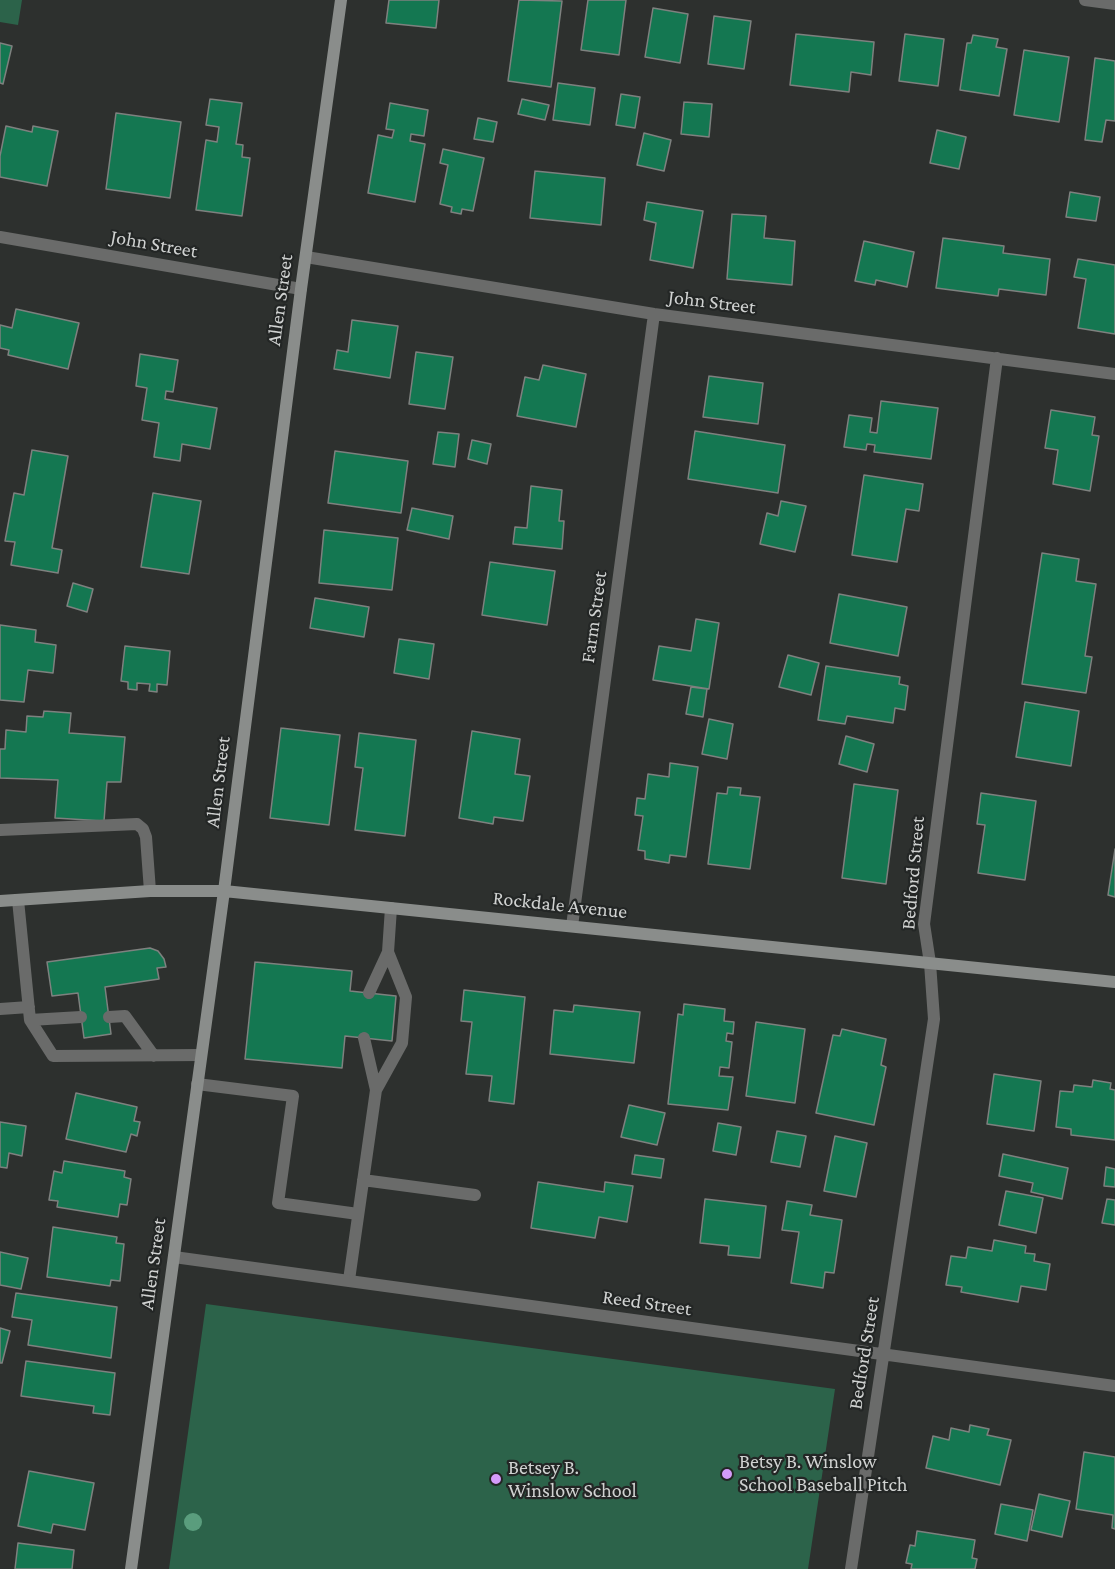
<!DOCTYPE html>
<html>
<head>
<meta charset="utf-8">
<style>
	body { margin:0 }
	canvas { display:block; background:#2d302e }
</style>
</head>
<body>
<canvas width="1115" height="1569"></canvas>
<script>
const context = document.querySelector('canvas').getContext('2d');
context.lineJoin = 'round';
function fill(path, color) { context.fillStyle = color; context.fill(path, 'evenodd'); }
const shape = rows => new Path2D(rows.map(r => 'M' + r).join(''));
function strokePath(path, color, width, dash) { context.strokeStyle = color; context.lineWidth = width; context.lineCap = dash ? 'butt' : 'round'; context.setLineDash(dash || []); context.stroke(path); }
function drawText(font, color, halo, rows, align = 'center') {
  context.font = font + ' "Crimson Pro",serif'; context.lineWidth = 4.5; context.setLineDash([]); context.textBaseline = 'middle'; context.strokeStyle = halo; context.fillStyle = color; for (const [text, x, y, turn = 0] of rows) {
    context.save(); context.translate(x, y); context.rotate((+turn || 0) * Math.PI / 180); context.textAlign = isNaN(turn) ? turn : align; if (halo) context.strokeText(text, 0, 0); context.fillText(text, 0, 0); context.restore();
  }
}
fill(shape([
	[0,0,22,0,18,25,0,22],
	[206,1304,835,1389,808,1569,169,1569]
]), '#2c634a');
const building = shape([
	[389,0,439,0,436,28,386,23,389,0],
	[519,0,562,1,551,87,508,81,519,0],
	[588,0,626,0,619,55,581,50,588,0],
	[653,8,688,14,680,63,645,57,653,8],
	[714,16,751,21,744,69,708,64,714,16],
	[796,34,874,42,871,75,851,72,849,92,790,85,796,34],
	[905,34,944,39,938,86,899,81,905,34],
	[973,35,998,39,996,47,1007,49,999,96,960,90,967,43,971,43,973,35],
	[0,43,12,46,3,84,0,83,0,43],
	[1024,50,1069,57,1059,122,1014,115,1024,50],
	[1095,58,1115,61,1115,121,1106,120,1102,142,1085,140,1095,58],
	[558,83,595,88,590,125,553,120,558,83],
	[621,94,640,97,635,128,616,125,621,94],
	[210,99,242,103,236,144,243,145,242,157,250,158,242,216,196,210,206,140,217,142,219,127,206,125,210,99],
	[522,99,549,105,545,120,518,114,522,99],
	[684,102,712,104,709,137,681,134,684,102],
	[390,103,428,110,424,136,411,134,410,141,425,144,415,202,368,193,378,135,392,138,394,130,386,129,390,103],
	[116,113,181,122,170,198,106,189,116,113],
	[478,118,497,122,493,142,474,139,478,118],
	[6,126,32,132,33,126,58,131,47,186,0,177,0,156,6,126],
	[937,130,966,137,959,169,930,163,937,130],
	[644,133,671,140,664,171,637,165,644,133],
	[443,149,484,158,473,211,462,209,461,214,451,212,452,207,440,204,448,165,440,163,443,149],
	[535,171,605,178,601,225,530,218,535,171],
	[1070,192,1100,197,1096,221,1066,217,1070,192],
	[647,202,703,211,693,268,650,260,656,223,644,220,647,202],
	[732,214,766,216,764,238,795,241,792,285,727,279,732,214],
	[943,238,1004,246,1003,253,1050,259,1046,295,999,289,998,296,936,288,943,238],
	[864,241,914,252,907,287,876,280,875,285,855,281,864,241],
	[1078,259,1115,265,1115,334,1078,328,1086,279,1074,277,1078,259],
	[16,309,79,323,68,369,8,355,9,350,0,348,0,325,12,328,16,309],
	[352,320,398,326,390,378,334,369,337,350,348,352,352,320],
	[416,352,453,357,445,409,409,404,416,352],
	[140,354,178,360,173,392,166,391,165,399,217,408,210,449,182,444,180,461,154,457,159,423,142,420,147,388,136,386,140,354],
	[543,365,586,374,576,427,517,416,525,377,539,380,543,365],
	[709,376,763,383,758,424,703,417,709,376],
	[881,401,938,408,931,459,874,452,875,445,867,444,866,450,844,447,849,415,872,418,870,432,877,433,881,401],
	[1051,410,1095,417,1092,435,1099,436,1090,491,1053,484,1058,450,1045,448,1051,410],
	[695,431,785,445,778,493,688,479,695,431],
	[438,432,459,434,455,467,433,464,438,432],
	[472,440,491,444,487,464,468,459,472,440],
	[32,450,68,456,52,548,62,550,58,573,11,565,15,542,5,541,14,493,24,495,32,450],
	[335,451,408,461,401,513,328,503,335,451],
	[864,475,923,484,919,511,906,509,897,562,852,555,864,475],
	[531,486,562,490,559,521,564,521,562,549,513,544,515,527,527,528,531,486],
	[153,493,201,501,189,574,141,567,153,493],
	[781,501,806,506,795,552,760,544,767,513,778,516,781,501],
	[412,508,453,516,449,539,407,530,412,508],
	[324,530,398,538,392,590,319,583,324,530],
	[1042,553,1079,559,1076,581,1096,584,1085,656,1092,657,1086,693,1022,684,1042,553],
	[490,562,555,571,547,625,482,615,490,562],
	[73,583,93,589,87,612,67,606,73,583],
	[839,594,907,607,898,656,830,643,839,594],
	[315,598,369,607,364,637,310,628,315,598],
	[696,619,719,623,709,689,653,680,659,646,691,651,696,619],
	[0,625,36,630,35,642,56,645,53,673,28,670,24,702,0,700,0,625],
	[399,639,434,644,429,679,394,673,399,639],
	[125,646,170,651,167,685,157,684,157,692,149,691,150,684,137,683,137,690,128,689,128,682,121,681,125,646],
	[788,655,819,663,811,695,779,687,788,655],
	[826,666,900,677,899,684,908,686,905,710,895,708,893,723,847,716,845,724,818,720,826,666],
	[691,687,707,689,703,717,686,714,691,687],
	[1025,702,1079,711,1071,766,1016,757,1025,702],
	[44,711,71,713,69,733,125,737,121,782,107,782,104,821,55,818,58,780,0,778,0,749,5,749,6,730,26,732,27,716,43,717,44,711],
	[709,719,733,724,727,759,702,754,709,719],
	[281,728,340,735,329,825,270,818,281,728],
	[472,731,520,739,515,774,530,776,523,821,494,817,493,824,459,818,472,731],
	[359,733,416,740,405,836,355,830,363,768,355,767,359,733],
	[846,736,874,744,867,772,839,764,846,736],
	[670,763,698,767,686,857,670,855,669,863,645,859,645,851,638,850,643,816,635,815,637,798,645,799,648,774,669,777,670,763],
	[854,784,898,790,886,884,842,878,854,784],
	[728,787,741,788,740,795,760,797,750,869,708,864,717,793,727,794,728,787],
	[981,793,1036,801,1025,880,978,873,985,825,977,824,981,793],
	[1115,849,1115,897,1108,895,1115,849],
	[150,948,158,951,164,959,166,967,157,968,159,979,105,987,111,1034,84,1038,78,993,52,996,47,962,150,948],
	[255,962,352,971,350,991,396,996,392,1041,345,1036,342,1068,245,1059,255,962],
	[464,990,525,997,514,1104,489,1101,492,1076,466,1074,472,1022,461,1021,464,990],
	[684,1004,725,1009,724,1021,734,1022,733,1034,727,1033,726,1041,732,1042,729,1068,720,1067,719,1076,733,1077,728,1110,668,1104,678,1014,683,1015,684,1004],
	[574,1005,640,1012,634,1063,550,1054,554,1010,573,1012,574,1005],
	[756,1022,805,1029,795,1103,746,1096,756,1022],
	[842,1029,886,1039,881,1065,886,1067,874,1125,816,1113,833,1035,840,1036,842,1029],
	[994,1074,1041,1081,1034,1131,987,1124,994,1074],
	[1093,1080,1111,1083,1110,1089,1115,1090,1115,1140,1071,1135,1071,1129,1056,1127,1060,1091,1073,1092,1074,1085,1092,1087,1093,1080],
	[76,1093,137,1107,134,1121,140,1122,137,1136,131,1134,126,1152,66,1139,76,1093],
	[629,1105,665,1113,657,1145,621,1137,629,1105],
	[0,1122,26,1126,22,1156,9,1153,7,1168,0,1167,0,1122],
	[718,1123,741,1127,736,1155,713,1151,718,1123],
	[777,1131,806,1136,800,1167,771,1162,777,1131],
	[835,1136,867,1143,856,1197,824,1191,835,1136],
	[1003,1154,1068,1168,1062,1199,1031,1192,1033,1183,999,1176,1003,1154],
	[635,1155,664,1159,661,1178,632,1174,635,1155],
	[64,1161,125,1171,124,1177,131,1179,127,1205,120,1204,118,1217,57,1207,58,1201,49,1200,54,1171,62,1173,64,1161],
	[1106,1167,1115,1169,1115,1187,1104,1186,1106,1167],
	[538,1182,604,1192,605,1182,633,1186,627,1222,599,1217,595,1238,531,1228,538,1182],
	[1006,1191,1043,1198,1036,1233,999,1225,1006,1191],
	[705,1199,766,1206,760,1258,728,1255,729,1246,700,1243,705,1199],
	[1107,1199,1115,1200,1115,1225,1102,1223,1107,1199],
	[787,1201,812,1205,810,1215,842,1220,834,1273,825,1272,823,1288,791,1283,799,1232,782,1230,787,1201],
	[53,1227,117,1237,116,1243,124,1244,120,1281,111,1280,110,1286,47,1277,53,1227],
	[994,1240,1026,1246,1025,1253,1035,1254,1034,1261,1050,1264,1046,1290,1021,1286,1018,1302,961,1292,962,1287,946,1285,951,1256,966,1258,968,1247,992,1251,994,1240],
	[0,1252,28,1258,21,1289,0,1285,0,1252],
	[16,1293,117,1307,111,1358,28,1345,32,1320,12,1317,16,1293],
	[0,1328,10,1331,2,1363,0,1363,0,1328],
	[26,1361,115,1373,110,1415,93,1413,94,1406,21,1396,26,1361],
	[970,1425,989,1429,987,1435,1011,1440,1000,1485,926,1468,933,1436,949,1440,951,1428,969,1432,970,1425],
	[1084,1452,1115,1457,1115,1529,1112,1528,1113,1515,1076,1509,1084,1452],
	[29,1471,94,1483,85,1530,53,1524,51,1533,18,1526,29,1471],
	[1039,1494,1070,1501,1062,1537,1031,1530,1039,1494],
	[1001,1504,1033,1510,1027,1541,995,1534,1001,1504],
	[917,1531,975,1540,972,1558,977,1559,975,1569,911,1569,912,1564,906,1563,910,1545,915,1546,917,1531],
	[18,1543,74,1550,72,1569,15,1569,18,1543]
]);
fill(building, '#147751');
strokePath(building, '#7e817f', 1.5);
strokePath(shape([
	[0,830,137,824,143,829,146,837,150,891],
	[18,900,30,1020,53,1056,201,1055],
	[369,993,388,952,391,908],
	[0,1009,29,1007],
	[109,1017,125,1016,154,1056],
	[30,1020,81,1017],
	[197,1084,293,1096,278,1203,358,1214],
	[376,1090,402,1043,406,997,388,952],
	[363,1180,475,1195],
	[349,1280,376,1090,364,1038]
]), '#6a6b6a', 12);
strokePath(shape([
	[1085,0,1115,4],
	[0,237,301,289],
	[306,257,654,314,1115,374],
	[572,926,654,314],
	[174,1257,1115,1386],
	[851,1569,934,1019,930,963,924,924,997,358]
]), '#6a6b6a', 12);
strokePath(shape([
	[0,901,150,891,224,891,1115,982],
	[131,1569,224,891,301,289,341,0]
]), '#8a8d8b', 12);
context.fillStyle = '#5a9d7d';
for (const [x, y] of [
	[193,1522]
]) { context.beginPath(); context.arc(x, y, 9, 0, 2 * Math.PI); context.fill(); }
for (const [x, y, r, color] of [
	[727,1474,6,"#d59bfa"],
	[496,1479,6,"#d59bfa"]
]) { const dot = new Path2D(); dot.arc(x, y, r, 0, 2 * Math.PI); context.fillStyle = color; context.fill(dot); strokePath(dot, '#232625', 2); }
drawText('20px', '#d0d2d1', '#232625', [
	["John Street",154,244,10],
	["Allen Street",280,300,-82],
	["John Street",712,302,7],
	["Farm Street",594,617,-82],
	["Allen Street",218,782,-83],
	["Bedford Street",913,873,-85],
	["Rockdale Avenue",560,905,6],
	["Allen Street",153,1264,-82],
	["Reed Street",647,1303,8],
	["Bedford Street",864,1353,-81]
]);
drawText('20px', '#d0d2d1', '#232625', [
	["Betsy B. Winslow",739,1462],
	["School Baseball Pitch",739,1485],
	["Betsey B.",508,1468],
	["Winslow School",508,1491]
], 'left');
</script>
</body>
</html>
